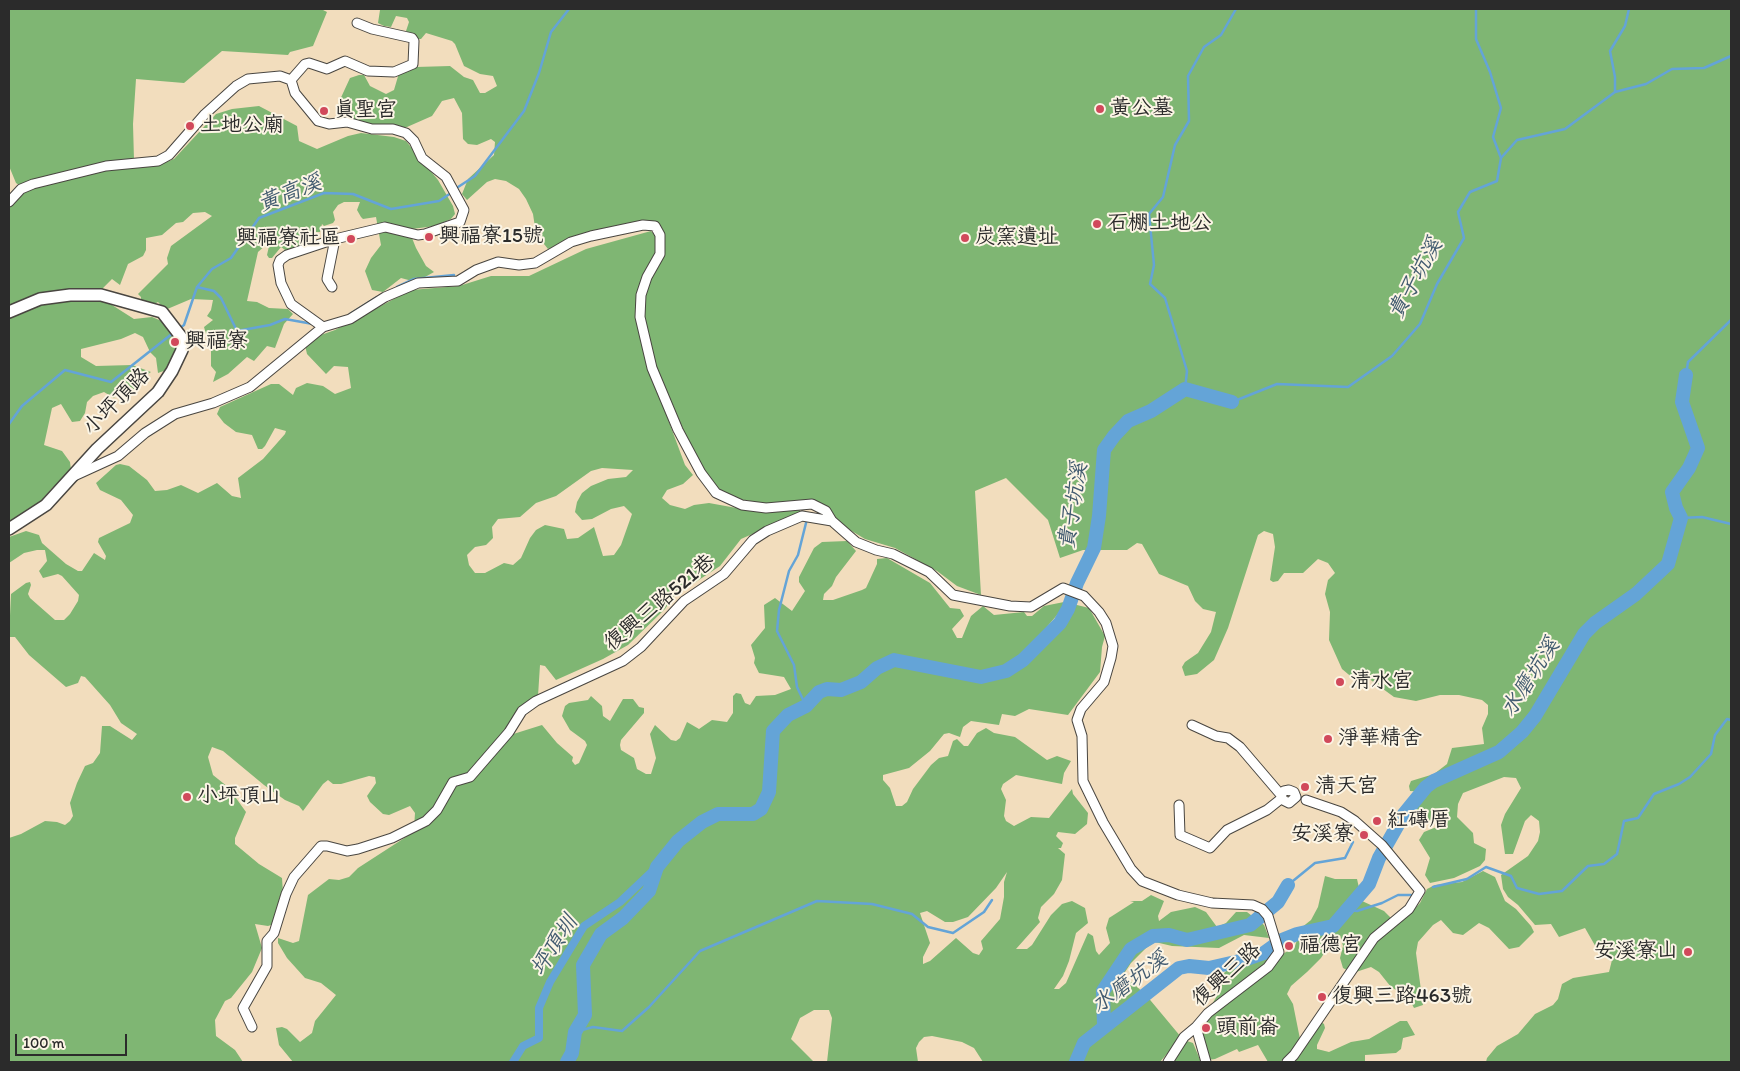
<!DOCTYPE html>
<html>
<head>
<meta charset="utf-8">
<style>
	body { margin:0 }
	#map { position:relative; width:1740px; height:1071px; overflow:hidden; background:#f2ddbd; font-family:Itim,sans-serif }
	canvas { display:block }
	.frame { position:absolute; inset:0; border:10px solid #2b2b2b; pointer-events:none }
	.scale { position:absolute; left:15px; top:1034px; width:112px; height:22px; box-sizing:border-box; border:2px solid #2b2b2b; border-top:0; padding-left:6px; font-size:15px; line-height:18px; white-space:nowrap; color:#2b2b2b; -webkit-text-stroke:4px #fcf5e5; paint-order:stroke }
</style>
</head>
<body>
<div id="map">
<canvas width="1740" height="1071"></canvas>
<div class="frame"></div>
<div class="scale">100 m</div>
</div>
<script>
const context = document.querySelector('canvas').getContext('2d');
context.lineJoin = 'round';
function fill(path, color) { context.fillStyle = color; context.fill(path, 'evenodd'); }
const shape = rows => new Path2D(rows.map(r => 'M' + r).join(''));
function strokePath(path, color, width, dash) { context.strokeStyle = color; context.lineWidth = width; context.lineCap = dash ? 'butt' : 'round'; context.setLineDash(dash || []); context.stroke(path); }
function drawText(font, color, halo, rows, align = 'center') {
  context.font = font + ' Itim,"LXGW WenKai TC",sans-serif'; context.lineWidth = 4; context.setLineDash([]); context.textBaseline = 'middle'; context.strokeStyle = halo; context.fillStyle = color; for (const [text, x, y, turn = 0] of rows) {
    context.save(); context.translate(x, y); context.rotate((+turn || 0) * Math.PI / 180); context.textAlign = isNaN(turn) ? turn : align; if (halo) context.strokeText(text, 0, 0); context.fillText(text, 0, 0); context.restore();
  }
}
fill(shape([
	[9,9,321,9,327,12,313,46,290,52,288,55,222,51,184,83,136,79,133,124,134,160,66,171,19,185,16,183,9,166],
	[375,9,1731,9,1731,1062,1486,1062,1487,1058,1497,1046,1518,1034,1535,1014,1553,1005,1558,999,1562,984,1573,978,1609,972,1612,960,1597,949,1585,928,1559,937,1551,924,1535,925,1518,905,1508,897,1503,889,1501,875,1528,856,1538,841,1540,832,1539,821,1531,815,1525,821,1513,854,1505,854,1501,825,1505,814,1521,788,1516,778,1504,777,1463,793,1458,804,1457,817,1473,833,1474,843,1486,849,1485,860,1480,866,1454,878,1430,883,1425,875,1430,858,1419,840,1424,832,1439,826,1435,819,1421,823,1413,812,1428,792,1410,791,1409,786,1411,781,1434,774,1447,764,1452,748,1484,744,1482,728,1488,714,1488,705,1482,700,1459,695,1440,695,1416,701,1394,697,1368,678,1354,679,1342,669,1329,640,1330,612,1325,594,1328,580,1335,573,1328,563,1318,559,1303,573,1284,573,1278,581,1273,582,1270,580,1275,547,1273,534,1264,531,1258,535,1228,628,1214,660,1197,674,1185,676,1182,667,1185,662,1198,653,1211,632,1216,612,1203,609,1195,601,1188,586,1159,574,1142,544,1137,543,1127,550,1083,550,1060,558,1048,520,1006,478,975,491,981,595,957,586,937,571,895,548,865,539,840,524,828,510,814,501,773,505,733,498,719,491,700,463,684,431,657,368,643,316,645,293,663,254,657,223,647,221,594,233,548,249,536,234,533,214,526,199,519,189,506,181,495,179,487,182,467,200,462,194,468,179,494,155,495,142,491,139,477,145,468,144,463,139,462,113,454,98,442,101,432,116,407,127,386,128,346,119,338,104,350,78,359,75,364,75,370,86,386,94,394,90,399,73,416,67,450,66,464,77,473,80,480,93,485,93,497,86,493,76,480,74,464,66,455,44,452,41,426,33,421,39,417,39,406,31,409,22,407,18,396,16,391,27,384,26,378,23,380,10],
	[259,106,297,126,299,141,317,149,348,136,361,133,394,137,406,141,438,180,453,206,455,214,451,219,435,226,412,229,412,238,416,248,426,266,434,272,416,282,401,278,383,292,372,290,365,271,371,258,381,245,376,217,363,219,361,217,357,210,360,202,344,202,338,205,333,212,335,220,333,223,324,226,322,224,320,232,316,232,295,250,288,252,281,247,272,258,269,258,267,255,269,246,267,244,258,252,247,301,257,302,269,308,288,309,293,314,284,324,275,348,267,346,254,361,247,357,228,374,213,382,216,372,211,366,211,351,204,327,213,320,207,316,211,310,213,300,191,299,165,310,158,302,147,308,141,304,141,297,138,294,168,264,167,258,171,246,212,216,205,212,193,213,183,222,176,223,162,235,146,238,146,250,143,256,128,264,120,285,112,279,103,288,103,292,112,305,134,319,152,317,164,322,183,339,169,369,158,373,156,358,150,352,143,337,135,333,121,339,81,349,81,357,96,366,132,365,151,372,145,376,136,391,131,387,120,389,114,398,104,392,93,396,87,402,85,413,80,421,72,422,61,404,52,408,44,445,62,451,70,462,71,470,64,483,53,487,35,508,9,532,9,200,22,192,46,184,107,169,161,164,174,159,216,114,232,109],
	[651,231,656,236,657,253,648,266,638,295,656,387,685,465,693,475,683,484,667,490,662,498,670,505,685,509,694,505,709,503,742,509,800,509,800,513,741,539,720,566,673,597,665,609,628,645,603,659,556,680,545,666,540,665,538,696,507,736,542,725,557,743,573,757,572,761,575,765,579,763,587,745,585,741,570,730,562,716,565,706,569,703,588,700,591,696,602,706,603,716,610,721,623,699,633,699,639,707,644,708,644,713,621,740,620,745,621,750,634,758,637,769,646,774,651,774,656,758,650,734,655,725,671,740,676,741,680,738,687,722,699,729,712,720,727,722,733,713,733,696,736,693,741,694,745,703,750,705,756,696,775,695,791,689,784,677,759,673,754,663,755,658,751,645,765,628,764,605,775,598,792,611,805,591,799,582,799,577,814,548,822,542,847,541,856,551,836,577,832,586,824,594,823,600,833,600,862,590,866,588,877,564,877,559,887,558,930,583,950,608,960,609,964,616,952,629,957,638,962,638,971,616,983,606,994,615,1024,612,1027,616,1032,616,1044,606,1069,601,1022,656,1038,645,1073,604,1089,608,1105,636,1102,647,1100,672,1068,715,1029,709,1015,716,1002,714,999,725,971,721,963,727,960,737,949,733,944,734,930,751,909,768,883,775,883,780,890,788,896,806,902,806,907,802,913,789,931,765,939,758,948,756,953,741,957,739,964,746,968,746,977,733,986,728,994,733,1015,737,1047,760,1057,756,1071,761,1064,773,1062,784,1016,775,1003,784,1001,789,1006,800,1004,816,1006,821,1014,826,1031,817,1049,818,1072,789,1073,794,1088,813,1087,824,1075,834,1058,832,1056,836,1063,843,1061,848,1058,848,1065,854,1062,880,1054,894,1041,907,1038,918,1040,922,1016,949,1027,949,1032,945,1051,915,1062,904,1072,901,1085,908,1088,923,1076,933,1069,961,1063,976,1054,989,1059,989,1066,983,1088,933,1093,936,1096,951,1099,955,1110,943,1106,928,1109,918,1134,902,1130,901,1142,901,1151,895,1164,901,1158,916,1159,921,1171,912,1195,907,1206,912,1217,927,1226,923,1236,912,1247,912,1264,925,1269,938,1244,935,1219,948,1172,946,1155,942,1146,948,1131,963,1125,972,1127,978,1146,995,1181,1037,1160,1062,983,1062,974,1048,962,1042,932,1036,924,1037,919,1042,916,1048,918,1062,827,1062,832,1018,829,1010,814,1010,800,1018,791,1039,814,1062,293,1062,279,1045,276,1028,282,1027,287,1029,300,1042,312,1033,315,1021,336,995,321,983,305,978,287,958,278,943,278,938,293,943,299,941,308,895,329,879,339,880,349,877,358,868,409,835,414,829,415,813,410,806,389,815,383,814,370,802,367,796,376,783,375,777,369,776,341,784,333,784,328,780,323,784,303,811,299,806,285,800,264,785,223,751,212,747,208,757,213,775,228,787,246,812,235,838,235,844,259,864,282,878,283,893,279,898,279,908,274,924,268,926,255,924,262,948,252,972,231,998,225,1001,215,1020,216,1036,235,1050,243,1062,9,1062,9,838,21,834,45,821,57,822,65,825,70,821,73,816,70,803,77,783,85,766,93,763,100,753,102,726,110,726,132,740,137,734,121,723,110,705,85,677,81,676,78,683,66,687,29,655,15,637,9,637,11,594,26,583,30,582,31,585,28,594,30,598,55,620,64,620,70,614,78,601,79,595,62,576,58,574,43,578,39,571,47,561,45,550,37,550,24,553,9,563,9,537,26,531,39,535,42,543,66,564,78,571,82,571,94,553,105,560,106,556,98,542,99,538,130,523,133,515,121,500,100,490,96,483,116,465,120,464,129,466,147,480,155,491,167,490,181,485,198,493,217,483,232,496,241,498,238,478,263,459,285,434,286,431,275,428,265,446,262,449,258,449,252,435,236,432,224,423,217,414,220,407,271,384,279,384,293,395,296,388,307,383,323,386,335,394,351,388,348,367,334,366,326,374,307,354,304,341,335,330,411,290,459,286,491,276,529,276,586,249],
	[602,468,633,470,626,477,608,479,591,486,582,493,577,502,575,512,582,520,592,519,611,509,624,506,632,514,621,545,614,555,603,556,594,527,578,538,567,539,564,529,545,525,536,530,530,538,521,558,513,565,504,563,485,573,475,573,469,565,467,555,475,547,486,545,493,538,492,527,498,519,520,517,536,503,556,496,591,471],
	[1007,872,1004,882,1004,897,1000,919,981,941,983,949,979,955,973,953,956,938,930,961,923,964,923,957,930,943,920,913,927,911,945,922,953,922,968,917,996,888],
	[1483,871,1495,877,1505,901,1516,909,1531,926,1534,932,1519,947,1509,949,1489,928,1479,923,1463,935,1453,933,1441,920,1433,925,1418,942,1416,953,1423,1005,1414,1008,1409,998,1391,987,1379,972,1371,967,1353,973,1343,968,1340,958,1343,946,1340,935,1332,941,1321,958,1307,972,1291,986,1287,994,1293,1004,1300,1039,1285,1059,1279,1062,1268,1062,1258,1045,1239,1052,1237,1049,1215,1059,1208,1060,1200,1026,1219,992,1220,982,1224,973,1243,955,1258,951,1274,952,1277,958,1295,946,1301,928,1311,920,1318,907,1325,876,1335,879,1357,879,1362,901,1384,911,1391,918,1403,917,1413,910,1420,903,1427,889,1435,885,1462,882],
	[1400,1021,1407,1021,1415,1035,1403,1038,1401,1049,1396,1053,1365,1055,1365,1062,1293,1062,1321,1022,1324,1024,1325,1028,1317,1045,1317,1049,1329,1052,1351,1042,1369,1039],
	[1187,1041,1193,1043,1201,1062,1171,1062,1182,1044]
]), '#7fb673');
strokePath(shape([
	[1476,9,1476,39,1490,72,1501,108,1493,137,1501,158],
	[1615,92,1615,77,1610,51,1625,26,1629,9],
	[455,189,475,176,524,111,539,73,551,32,569,9],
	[197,287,214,291,221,298,237,331,270,325,285,319,313,324],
	[397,287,414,279,454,275],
	[350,314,377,297],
	[180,328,184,325,197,287,212,269,231,258,259,218,324,193,353,194,391,209,439,201,451,193],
	[1686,375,1688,362,1731,320],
	[1185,389,1187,371,1165,298,1150,284,1154,265,1149,214,1163,197,1175,145,1189,121,1188,76,1204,47,1221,35,1236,9],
	[1232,402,1277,384,1348,387,1392,356,1420,324,1437,284,1464,238,1458,212,1470,192,1497,181,1501,158,1517,140,1565,129,1615,92,1646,84,1672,69,1704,68,1731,56],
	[9,424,22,406,65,370,111,382,173,333],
	[1681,518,1702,517,1731,524],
	[806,706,797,687,794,665,777,631,779,610,789,571,798,555,807,519],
	[1288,885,1315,863,1345,858,1353,842],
	[1433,887,1467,879,1486,867,1511,876,1517,888,1539,894,1562,891,1588,866,1604,864,1617,854,1624,821,1638,818,1654,794,1679,784,1690,777,1711,754,1715,735,1727,719,1731,720],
	[1347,910,1357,911,1382,903,1398,895,1411,895],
	[575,1032,593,1027,622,1031,649,1007,700,951,817,901,872,904,912,914,928,927,953,933,984,912,992,900]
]), '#64a4d7', 2.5);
strokePath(shape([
	[513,1062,523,1046,539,1038,539,1008,550,982,584,926,620,902,657,867]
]), '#64a4d7', 8);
strokePath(shape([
	[1104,1026,1103,991,1131,949,1153,936,1169,935,1187,940,1250,925,1278,902,1288,885],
	[567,1062,572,1053,575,1032,585,1015,583,965,601,934,623,918,649,891,657,867,678,841,702,822,718,814,753,814,761,809,769,792,773,731,788,715,806,706,819,692,827,689,841,690,861,682,877,668,894,660,981,677,1006,671,1023,660,1060,623,1068,609,1077,583,1094,548,1099,516,1104,450,1114,436,1128,421,1151,411,1185,389,1232,402],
	[1076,1062,1084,1043,1179,968,1189,966,1209,968,1244,960,1264,953,1282,940,1297,934,1333,926,1369,884,1379,858,1404,814,1426,787,1434,781,1499,752,1522,732,1535,716,1584,634,1595,623,1636,594,1668,564,1681,518,1676,508,1672,492,1689,468,1698,448,1682,402,1686,375]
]), '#64a4d7', 14);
const minor = shape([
	[291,80,305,64,309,63,327,69,345,61,368,71,394,72,413,64,414,41,412,38,372,29,357,23],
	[9,202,21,189,33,184,106,166,158,161,169,155,205,114,236,86,248,79,280,76,291,80,295,93,318,121,329,124,347,122,372,129,393,129,406,133,414,141,422,158,446,177,464,210,460,222,425,234,418,235,385,227,335,239,287,255,280,260,278,265,281,283,291,304,323,327],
	[332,287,327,279,335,239],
	[72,477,118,456,145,433,175,414,213,403,250,387,323,327,350,319,385,297,418,283,458,281,476,270,498,262,519,265,535,263,571,242,591,236,643,225,655,226,660,235,660,254,647,277,641,295,640,317,652,368,678,430,701,473,716,493,742,505,766,508,812,504,826,511,832,521,856,542,876,550,893,554,929,572,953,595,1010,606,1031,607,1063,588,1084,596,1099,612,1106,623,1113,646,1111,658,1104,682,1081,709,1077,720,1082,736,1083,781,1103,822,1131,869,1142,881,1178,895,1212,903,1253,905,1262,909,1268,916,1279,952,1268,967,1208,1013,1196,1027,1184,1037,1168,1062],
	[1192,725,1216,736,1228,738,1240,747,1281,795,1284,791,1289,790,1294,792,1296,797,1289,803,1283,800,1281,795],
	[1179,805,1180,835,1210,848,1227,830,1267,810,1282,798],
	[252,1027,243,1008,267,966,267,941,274,933,286,894,294,877,321,846,327,846,347,851,358,849,392,838,426,821,437,810,453,782,470,777,509,732,522,711,536,701,623,661,641,647,684,601,724,574,753,540,767,531,802,516,832,521],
	[1196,1027,1206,1062],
	[1287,1062,1294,1055,1374,938,1409,909,1420,891,1382,845,1355,821,1341,812,1306,800]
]);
const tertiary = shape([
	[9,312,40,299,70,295,101,295,162,312,182,338,182,350,172,371,158,392,97,449,46,505,9,529]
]);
strokePath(minor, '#494641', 11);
strokePath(tertiary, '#494641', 14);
strokePath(minor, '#fff', 9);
strokePath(tertiary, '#fff', 11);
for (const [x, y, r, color] of [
	[1100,109,5,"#d1495b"],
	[324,111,5,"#d1495b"],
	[190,126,5,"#d1495b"],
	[1097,224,5,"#d1495b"],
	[429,237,5,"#d1495b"],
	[965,238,5,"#d1495b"],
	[351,239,5,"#d1495b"],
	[175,342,5,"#d1495b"],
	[1340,682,5,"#d1495b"],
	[1328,739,5,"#d1495b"],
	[1305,787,5,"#d1495b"],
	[187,797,5,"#d1495b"],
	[1377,821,5,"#d1495b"],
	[1364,835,5,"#d1495b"],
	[1289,946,5,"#d1495b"],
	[1688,952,5,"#d1495b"],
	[1322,997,5,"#d1495b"],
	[1206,1028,5,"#d1495b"]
]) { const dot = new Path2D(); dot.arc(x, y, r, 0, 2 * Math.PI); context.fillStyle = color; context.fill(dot); strokePath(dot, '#fcf5e5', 2); }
drawText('21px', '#2b2b2b', '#fcf5e5', [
	["黃公墓",1110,109],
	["真聖宮",334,111],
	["土地公廟",200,126],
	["石棚土地公",1107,224],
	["興福寮15號",439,237],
	["炭窯遺址",975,238],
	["興福寮社區",341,239,"right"],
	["興福寮",185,342],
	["清水宮",1350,682],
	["淨華精舍",1338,739],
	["清天宮",1315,787],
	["小坪頂山",197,797],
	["紅磚厝",1387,821],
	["安溪寮",1354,835,"right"],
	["福德宮",1299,946],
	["安溪寮山",1678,952,"right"],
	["復興三路463號",1332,997],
	["頭前崙",1216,1028]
], 'left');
drawText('21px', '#2b2b2b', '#fcf5e5', [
	["小坪頂路",117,402,-45],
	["復興三路521巷",660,603,-40],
	["復興三路",1227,975,-42]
]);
drawText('italic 22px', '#425b70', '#fcf5e5', [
	["黃高溪",290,194,-21],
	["貴子坑溪",1416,279,-61],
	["貴子坑溪",1074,506,-81],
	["水磨坑溪",1531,678,-57],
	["坪頂圳",555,946,-57],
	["水磨坑溪",1130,983,-36]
]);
</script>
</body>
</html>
